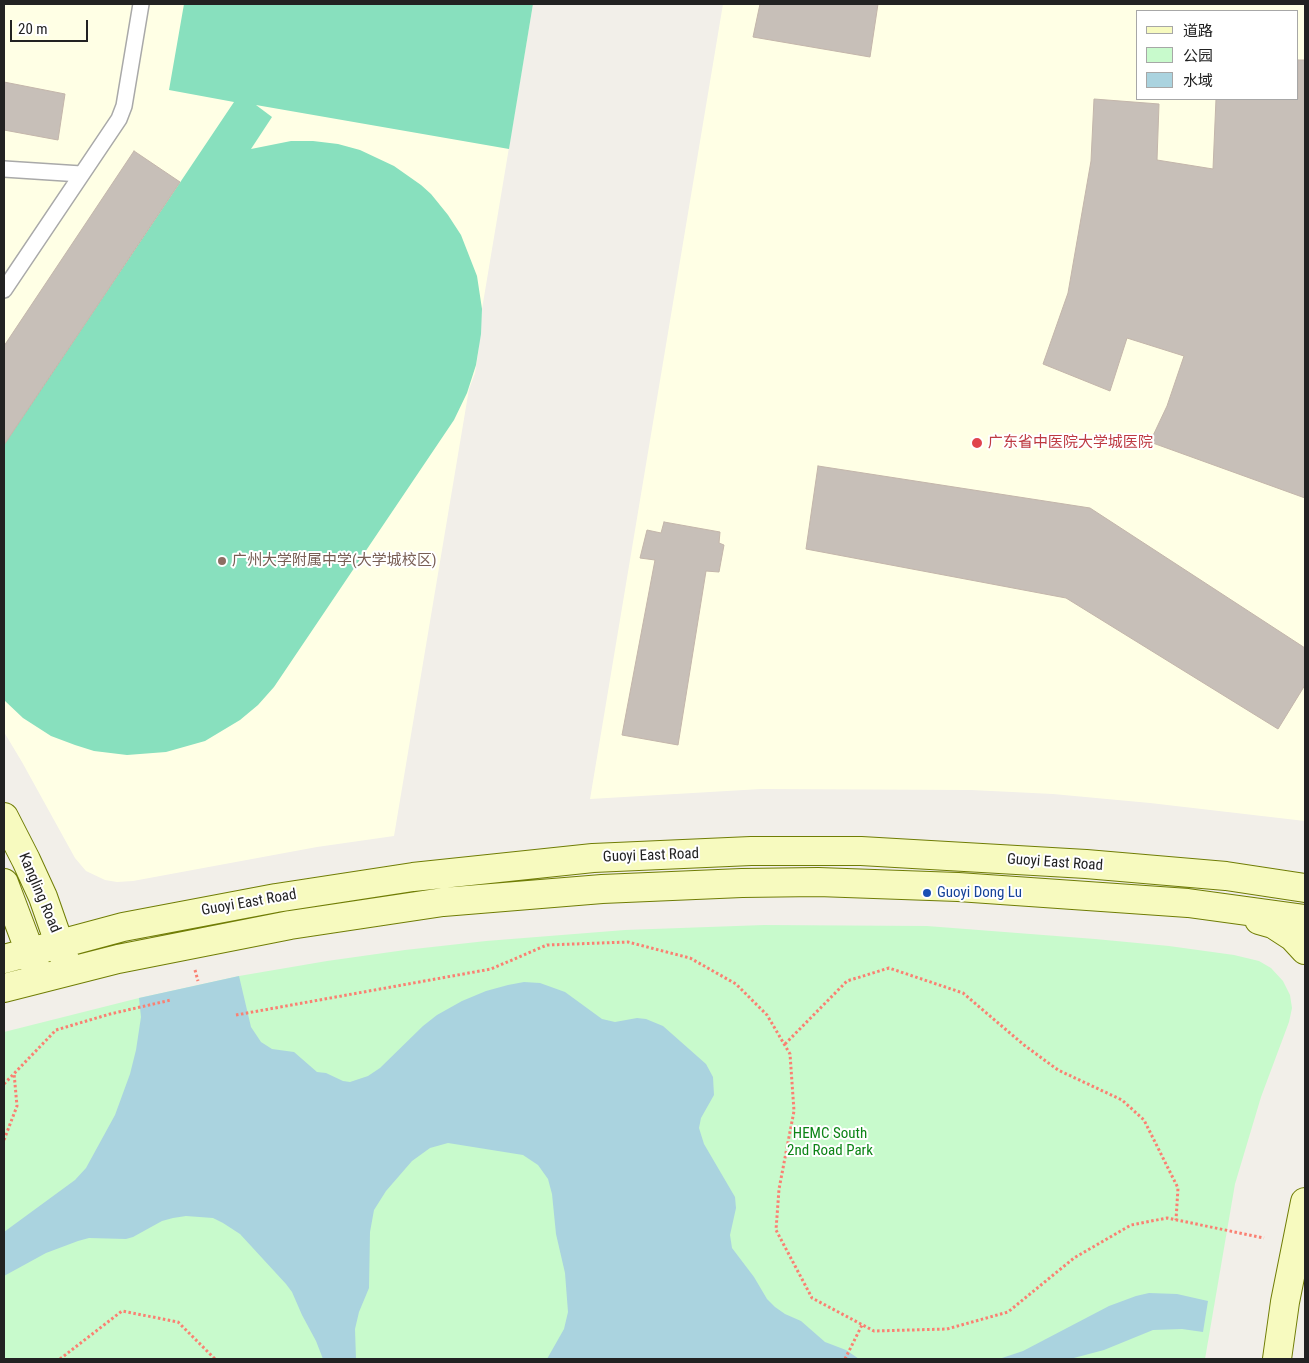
<!DOCTYPE html>
<html>
<head>
<meta charset="utf-8">
<style>
	body { margin:0 }
	#map { position:relative; width:1309px; height:1363px; overflow:hidden; background:#f2efe9; font-family:"Roboto Condensed","Noto Sans SC",sans-serif }
	canvas { display:block }
	.frame { position:absolute; inset:0; border:5px solid #222; pointer-events:none }
	.legend { position:absolute; left:1136px; top:10px; width:162px; height:90px; box-sizing:border-box; background:#fff; border:1px solid #a7a7a7; margin:0; padding:6px 9px; list-style:none; font-size:15px; color:#222 }
	.legend li { display:flex; align-items:center; gap:10px; height:25px }
	.legend b { width:25px; border:1px solid #a7a7a7 }
	.scale { position:absolute; left:10px; top:20px; width:78px; height:22px; box-sizing:border-box; border:2px solid #222; border-top:0; padding-left:6px; font-size:15px; line-height:18px; white-space:nowrap; color:#222; -webkit-text-stroke:4px #fff; paint-order:stroke }
</style>
</head>
<body>
<div id="map">
<canvas width="1309" height="1363"></canvas>
<div class="frame"></div>
<ul class="legend">
<li><b style="height:6px;background:#f7fabf"></b>道路</li>
<li><b style="height:14px;background:#c8facc"></b>公园</li>
<li><b style="height:14px;background:#aad3df"></b>水域</li>
</ul>
<div class="scale">20 m</div>
</div>
<script>
const context = document.querySelector('canvas').getContext('2d');
context.lineJoin = 'round';
function fill(path, color) { context.fillStyle = color; context.fill(path, 'evenodd'); }
const shape = rows => new Path2D(rows.map(r => 'M' + r).join(''));
function strokePath(path, color, width, dash) { context.strokeStyle = color; context.lineWidth = width; context.lineCap = dash ? 'butt' : 'round'; context.setLineDash(dash || []); context.stroke(path); }
function drawText(font, color, halo, rows, align = 'center') {
  context.font = font + ' "Roboto Condensed","Noto Sans SC",sans-serif'; context.lineWidth = 4; context.setLineDash([]); context.textBaseline = 'middle'; context.strokeStyle = halo; context.fillStyle = color; for (const [text, x, y, turn = 0] of rows) {
    context.save(); context.translate(x, y); context.rotate((+turn || 0) * Math.PI / 180); context.textAlign = isNaN(turn) ? turn : align; if (halo) context.strokeText(text, 0, 0); context.fillText(text, 0, 0); context.restore();
  }
}
fill(shape([
	[4,4,533,4,482,309,478,354,475,373,469,389,394,836,317,847,133,881,117,882,105,880,86,871,75,858,22,762,4,732],
	[723,4,1305,4,1305,821,1150,803,1053,794,971,790,761,789,590,799],
	[1138,11,1298,11,1298,99,1138,99]
]), '#ffffe5');
fill(shape([
	[764,925,927,926,1095,939,1169,946,1234,955,1259,961,1271,968,1283,981,1290,995,1292,1008,1289,1022,1261,1097,1235,1184,1205,1359,4,1359,4,1032,139,998,239,976,327,961,405,950,486,941,625,930]
]), '#c8facc');
fill(shape([
	[184,4,533,4,509,149,256,105,272,117,251,149,291,141,313,141,338,144,360,150,394,166,421,185,431,194,448,215,461,235,477,276,482,309,481,334,476,365,467,393,454,420,274,687,258,705,240,720,205,741,166,752,127,755,94,751,75,745,51,736,23,718,4,700,4,445,234,102,169,90]
]), '#88e0be');
fill(shape([
	[239,976,251,1027,261,1042,272,1049,294,1052,317,1072,326,1073,343,1081,350,1082,368,1076,380,1068,423,1026,437,1015,462,1001,486,991,508,985,524,982,540,983,565,992,602,1019,615,1022,637,1018,646,1019,663,1026,706,1064,713,1077,714,1095,701,1118,699,1128,704,1144,735,1197,736,1208,730,1235,732,1248,754,1277,767,1299,775,1307,785,1314,801,1321,825,1342,846,1350,859,1359,547,1359,564,1329,568,1312,565,1273,556,1234,552,1194,548,1179,538,1165,523,1155,448,1143,430,1148,412,1161,386,1191,374,1210,370,1232,369,1288,359,1312,355,1329,356,1359,323,1359,316,1341,302,1315,292,1292,286,1284,240,1234,223,1223,213,1218,186,1216,173,1218,162,1221,133,1237,126,1239,89,1238,78,1241,46,1253,4,1276,4,1232,75,1180,86,1168,115,1115,130,1074,136,1050,141,1017,139,998],
	[1149,1293,1177,1294,1208,1301,1203,1332,1182,1329,1153,1330,1104,1350,1070,1359,999,1359,1023,1351,1109,1306,1136,1296]
]), '#aad3df');
const building = shape([
	[760,4,878,4,870,57,753,37,760,4],
	[1298,60,1305,60,1305,498,1150,442,1167,406,1184,356,1127,338,1110,391,1043,364,1068,293,1091,161,1094,99,1159,104,1157,160,1213,169,1216,99,1298,99,1298,60],
	[4,82,65,94,58,140,4,130,4,82],
	[134,151,180,182,4,445,4,346,134,151],
	[818,466,1090,508,1305,648,1305,685,1278,729,1066,598,806,549,818,466],
	[664,522,720,532,719,543,724,545,719,572,706,571,678,745,622,735,655,560,640,558,647,530,661,533,664,522]
]);
fill(building, '#c7bfb8');
strokePath(building, '#c4b6ab', 1);
const lane = shape([
	[4,169,81,174],
	[4,290,119,119,124,106,141,4]
]);
const secondary = shape([
	[4,817,26,860,43,897,65,960],
	[4,883,36,968],
	[1259,920,1273,924,1293,937,1305,950],
	[4,959,123,927,276,898,413,877,593,858,751,851,861,851,1086,864,1226,876,1305,888],
	[4,988,118,959,290,925,443,902,602,889,742,883,818,882,958,887,1188,903,1305,919],
	[1277,1359,1285,1302,1305,1202]
]);
strokePath(lane, '#a9a9a9', 18);
strokePath(secondary, '#707d05', 30);
strokePath(shape([
	[195,970,198,981],
	[236,1015,491,969,547,945,628,942,690,958,736,984,767,1015,790,1054,794,1111,779,1189,776,1230,812,1298,874,1331,947,1329,1008,1312,1074,1258,1131,1225,1167,1218,1264,1238],
	[785,1044,847,981,889,968,963,993,1024,1045,1058,1070,1122,1100,1144,1120,1178,1188,1176,1220],
	[4,1084,56,1030,110,1014,171,1000],
	[4,1140,17,1106,14,1073],
	[60,1359,122,1311,178,1322,215,1359],
	[845,1359,862,1325]
]), '#fa8072', 3, [2.5, 2.5]);
strokePath(lane, '#fff', 15);
strokePath(secondary, '#f7fabf', 28);
for (const [x, y, r, color] of [
	[977,443,6,"#e0444e"],
	[222,561,5,"#8d6e63"],
	[927,893,5,"#1a4fb4"]
]) { const dot = new Path2D(); dot.arc(x, y, r, 0, 2 * Math.PI); context.fillStyle = color; context.fill(dot); strokePath(dot, '#fff', 2); }
drawText('15px', '#be3a42', '#fff', [
	["广东省中医院大学城医院",988,443]
], 'left');
drawText('15px', '#785e54', '#fff', [
	["广州大学附属中学(大学城校区)",232,561]
], 'left');
drawText('15px', '#222', '#fff', [
	["Guoyi East Road",651,856,-2],
	["Guoyi East Road",1055,863,4],
	["Kangling Road",39,893,67],
	["Guoyi East Road",249,903,-10]
]);
drawText('15px', '#164399', '#fff', [
	["Guoyi Dong Lu",937,893]
], 'left');
drawText('15px', '#0c8416', '#fff', [
	["HEMC South",830,1134],
	["2nd Road Park",830,1151]
]);
</script>
</body>
</html>
